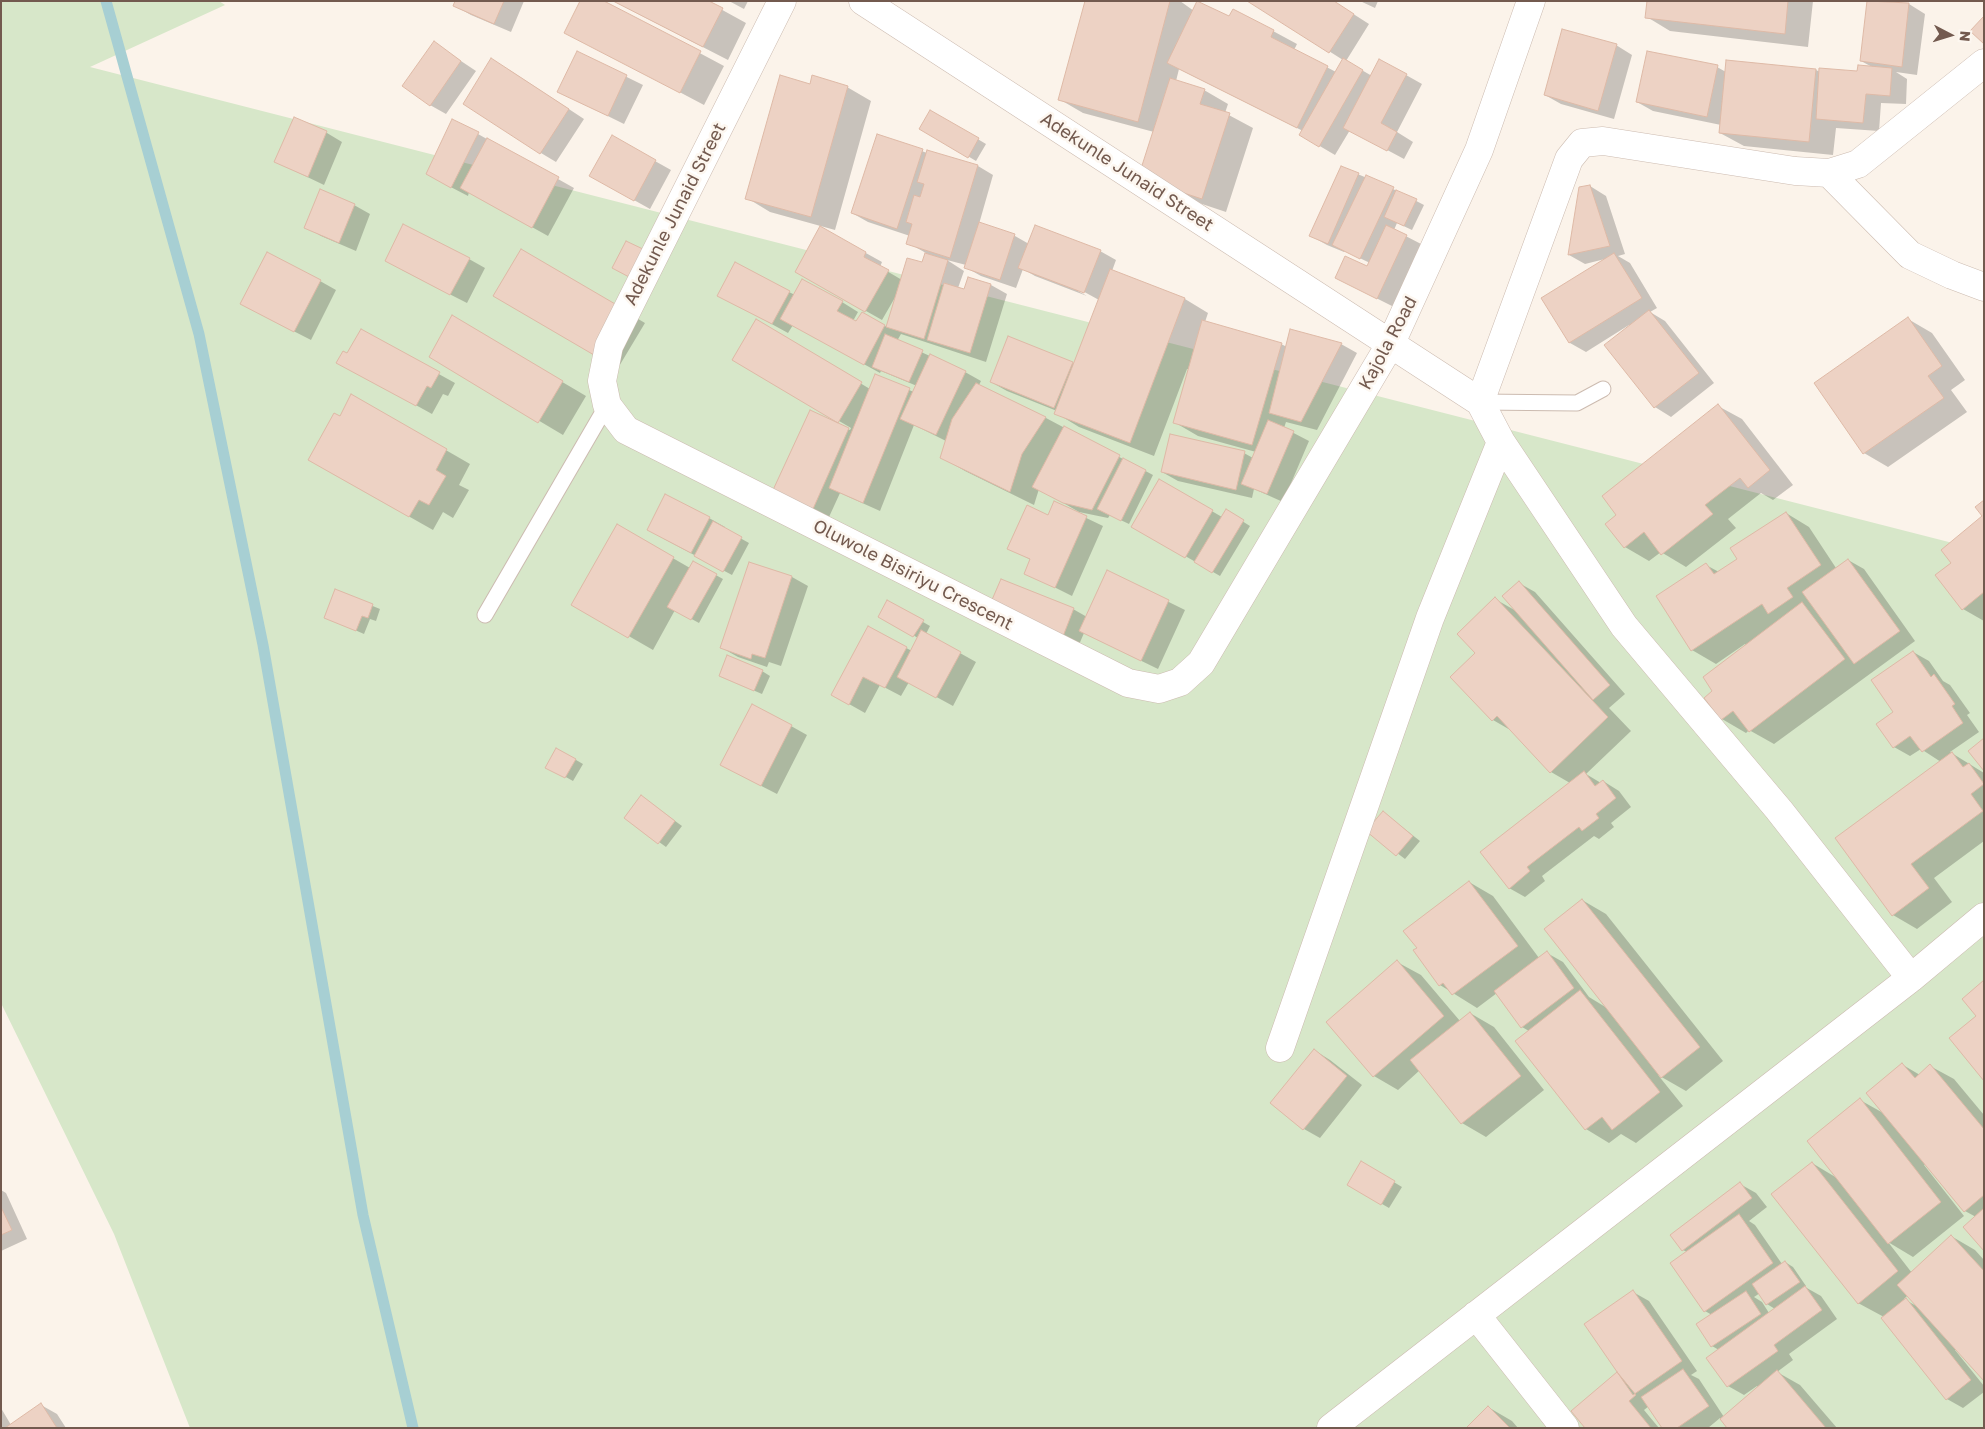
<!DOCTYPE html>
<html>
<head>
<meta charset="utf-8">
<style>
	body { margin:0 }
	#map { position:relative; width:1985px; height:1429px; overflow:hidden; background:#fbf3ea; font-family:"Golos Text",sans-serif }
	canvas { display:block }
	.frame { position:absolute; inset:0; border:2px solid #735a4f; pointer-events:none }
	.north { position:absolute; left:1925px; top:10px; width:50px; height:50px; -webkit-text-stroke:4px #fdf7f0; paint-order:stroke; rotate:95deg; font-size:14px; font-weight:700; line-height:20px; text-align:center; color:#735a4f }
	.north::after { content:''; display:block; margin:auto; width:18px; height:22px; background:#735a4f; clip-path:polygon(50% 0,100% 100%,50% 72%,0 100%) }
</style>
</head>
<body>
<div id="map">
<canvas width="1985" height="1429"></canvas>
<div class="frame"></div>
<div class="north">N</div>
</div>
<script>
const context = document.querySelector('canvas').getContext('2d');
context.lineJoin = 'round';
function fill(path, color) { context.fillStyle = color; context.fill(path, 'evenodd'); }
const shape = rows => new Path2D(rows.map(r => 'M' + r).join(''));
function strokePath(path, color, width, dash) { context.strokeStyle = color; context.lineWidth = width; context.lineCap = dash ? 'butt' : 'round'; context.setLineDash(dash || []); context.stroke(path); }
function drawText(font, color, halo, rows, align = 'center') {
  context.font = font + ' "Golos Text",sans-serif'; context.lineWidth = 5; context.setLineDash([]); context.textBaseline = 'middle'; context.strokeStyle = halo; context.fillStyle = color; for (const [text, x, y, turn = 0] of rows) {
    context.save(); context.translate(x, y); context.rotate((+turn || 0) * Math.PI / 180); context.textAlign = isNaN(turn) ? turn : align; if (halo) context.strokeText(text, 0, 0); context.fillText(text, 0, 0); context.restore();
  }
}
fill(shape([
	[1,1,219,1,225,5,90,67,1984,551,1984,1428,190,1428,114,1234,1,1003]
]), '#d7e7c9');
fill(shape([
	[457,1,524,1,511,32,471,15,455,6],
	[602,1,724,66,704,105,566,32],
	[613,1,706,1,746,23,728,60],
	[729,1,748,1,744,9],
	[1086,1,1180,1,1194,11,1230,18,1273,31,1297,44,1294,50,1336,72,1343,60,1250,1,1333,1,1369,24,1346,61,1372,76,1406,75,1422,84,1397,132,1413,142,1404,159,1350,130,1335,155,1301,135,1303,131,1179,69,1176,81,1204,90,1228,104,1225,113,1253,128,1226,212,1163,191,1154,132,1083,113,1059,99],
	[1360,1,1378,1,1375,8],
	[1649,1,1813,1,1808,47,1670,31,1647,17],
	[1868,1,1909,4,1925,14,1917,75,1896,72,1907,79,1906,104,1881,103,1879,131,1836,128,1833,155,1744,146,1720,133,1721,125,1653,111,1637,102,1717,67,1726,72,1727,61,1816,70,1820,72,1858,73,1874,68,1861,61],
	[434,43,476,71,446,114,430,105],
	[1616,45,1632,55,1614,119,1561,104,1545,95],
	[578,53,643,85,624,124,559,92],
	[508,69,584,119,556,162,541,153],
	[810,85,847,87,871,101,835,230,770,212,747,198],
	[931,111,986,144,976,161,921,128],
	[294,119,327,133,342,142,324,185,276,162],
	[478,134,574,188,548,236,469,192,468,196,443,183],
	[878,135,927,153,978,166,993,175,979,224,1015,236,1029,244,1100,251,1116,260,1112,271,1185,299,1208,313,1205,322,1281,344,1287,347,1341,344,1357,353,1317,430,1286,422,1284,428,1309,441,1283,502,1254,489,1252,498,1178,481,1162,472,1244,453,1253,458,1256,452,1198,436,1174,422,1189,369,1187,369,1154,456,1079,427,1056,413,1057,411,1007,391,991,382,1072,364,1074,365,1099,300,1079,289,1078,291,1087,296,1035,276,1023,269,1016,288,981,276,965,267,966,265,947,260,964,271,958,288,964,290,968,278,991,285,1007,294,986,362,901,334,897,341,965,372,981,381,979,385,1046,418,1153,475,1129,524,1110,515,1108,518,1079,512,1039,489,1034,505,965,471,941,457,946,441,914,425,880,511,840,493,829,517,790,499,810,412,850,430,851,428,734,359,756,321,870,389,909,390,914,392,917,386,881,371,880,373,793,325,788,333,735,304,789,292,795,295,842,302,858,312,853,321,857,323,862,313,887,327,897,294,882,320,797,272,821,228,882,262,880,267,902,280,923,264,926,253,908,243,910,236,868,222,852,213],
	[612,137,671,170,650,209,591,176],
	[1341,167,1393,189,1424,205,1412,230,1397,223,1394,230,1423,245,1394,307,1352,286,1370,263,1345,251,1344,252,1327,245,1311,236],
	[1590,186,1606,196,1625,254,1618,256,1630,263,1657,308,1650,312,1665,321,1714,383,1671,417,1655,407,1606,346,1630,327,1629,325,1586,352,1570,343,1543,298,1605,259,1585,264,1569,255],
	[320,191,354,205,370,214,356,251,321,236,306,227],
	[521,250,645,323,618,368],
	[469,259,485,268,467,303,402,270],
	[320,281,336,290,311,340,258,313],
	[1908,319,1932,333,1965,380,1951,390,1967,412,1888,467,1864,453,1816,384],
	[361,331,455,383,448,396,443,394,432,414,354,371,348,355],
	[476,331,586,396,563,435,430,356],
	[352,396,470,464,459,485,469,490,453,518,443,512,433,530,309,460,340,417],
	[1718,406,1742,419,1793,485,1773,500,1761,493,1728,519,1736,528,1686,567,1661,552,1649,561,1625,547,1618,515],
	[1160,481,1222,517,1226,511,1250,526,1220,576,1133,526],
	[1055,503,1103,526,1072,596,1026,573,1031,560,1009,548,1049,517],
	[1786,513,1809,527,1836,568,1848,560,1864,569,1915,641,1774,744,1749,730,1746,733,1722,719,1714,691,1746,646,1745,644,1716,664,1692,650,1706,565,1719,572,1739,559],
	[1984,516,1984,621,1963,609,1952,563],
	[709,518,725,527,724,529,749,543,732,575,664,539],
	[617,526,690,568,694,563,723,579,699,623,675,610,653,650,573,604],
	[750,563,792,577,808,586,781,666,769,662,767,667,738,657,722,648],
	[1108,572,1185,610,1158,669,1084,633,1078,647,1006,617,1073,609,1087,617],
	[1519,583,1535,592,1625,694,1609,708,1631,731,1586,774,1601,783,1603,781,1619,791,1631,807,1611,823,1614,827,1599,839,1594,836,1542,876,1545,881,1525,897,1509,888,1570,783,1551,772,1512,731,1493,720,1476,653,1495,599,1518,612],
	[336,591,380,609,376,621,370,619,364,634,325,617],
	[888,602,930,626,926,634,976,662,953,706,909,682,901,696,880,685,865,713,849,704,868,628,912,651,918,638,880,616],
	[1913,652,1929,661,1943,681,1950,685,1970,713,1967,715,1979,732,1950,752,1984,773,1984,841,1934,878,1952,902,1917,929,1893,915,1941,762,1921,749,1910,756,1894,747,1895,712],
	[762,671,770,676,762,694,720,676],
	[791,726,807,735,777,794,738,774],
	[557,749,583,764,573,781,555,771],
	[649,802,682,826,666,847,626,818],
	[1383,812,1420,841,1405,859,1368,831],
	[1469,882,1493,896,1539,958,1547,953,1563,962,1589,997,1607,1008,1582,900,1606,914,1723,1061,1686,1091,1658,1075,1683,1106,1636,1143,1621,1134,1609,1143,1586,1129,1529,1031,1522,1027,1497,993,1477,1008,1440,985,1418,948],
	[1397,962,1421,975,1460,1021,1470,1013,1494,1027,1544,1090,1486,1137,1462,1123,1420,1070,1398,1090,1374,1076,1328,1022],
	[1314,1050,1330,1060,1362,1085,1320,1138,1304,1129,1272,1103],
	[1903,1065,1920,1075,1930,1066,1954,1079,1984,1115,1984,1249,1976,1217,1965,1211,1926,1164,1924,1165,1964,1216,1913,1257,1888,1242,1912,1273,1951,1236,1975,1250,1984,1260,1984,1379,1956,1348,1955,1350,1984,1386,1984,1392,1963,1408,1947,1399,1884,1317,1858,1303,1812,1163,1837,1178,1860,1100,1885,1114],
	[1908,1295,1918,1307,1904,1299],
	[1362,1163,1402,1187,1389,1208,1349,1185],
	[1740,1184,1756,1193,1767,1207,1749,1221,1755,1225,1782,1264,1785,1262,1793,1267,1806,1286,1805,1287,1821,1296,1837,1319,1789,1354,1793,1360,1777,1372,1800,1385,1837,1428,1728,1428,1720,1418,1708,1428,1663,1428,1649,1406,1644,1410,1659,1428,1586,1428,1619,1372,1633,1292,1649,1301,1697,1371,1691,1375,1699,1379,1724,1417,1758,1387,1757,1386,1744,1395,1728,1386,1719,1350,1712,1346,1712,1315,1705,1311,1687,1252,1683,1250],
	[1760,1293,1767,1304,1775,1309,1769,1313,1762,1302,1754,1297],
	[1,1190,6,1193,27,1239,1,1251],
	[41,1405,57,1414,66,1428,1,1428,1,1408,11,1425],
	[1488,1407,1512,1421,1518,1428,1468,1428]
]), '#0003');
strokePath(shape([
	[106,1,199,334,263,645,363,1215,413,1428]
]), '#a7cfd3', 11);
const building = shape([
	[455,1,504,1,494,24,453,6,455,1],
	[580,1,604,1,701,51,680,93,564,33,580,1],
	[613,1,709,1,723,8,703,47,613,1],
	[1085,1,1170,1,1138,122,1058,100,1085,1],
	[1197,1,1229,16,1233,9,1274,30,1271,37,1328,66,1297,128,1167,63,1197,1],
	[1247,1,1334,1,1354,14,1329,53,1247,1],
	[1647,1,1788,1,1785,34,1645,18,1647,1],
	[1867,1,1909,3,1902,67,1860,61,1867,1],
	[1984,16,1984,44,1970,31,1984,16],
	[1562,29,1617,44,1598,111,1544,95,1562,29],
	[434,41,461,61,430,106,402,86,434,41],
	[577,51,627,75,608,116,557,92,577,51],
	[1647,51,1718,65,1707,117,1636,102,1647,51],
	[491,58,569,109,540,154,463,104,491,58],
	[1343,58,1363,70,1319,147,1299,135,1343,58],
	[1379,59,1407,74,1381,123,1397,132,1387,151,1343,128,1379,59],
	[1726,60,1816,69,1809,142,1719,133,1726,60],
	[1858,65,1892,68,1890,96,1866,94,1863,123,1816,119,1819,68,1857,71,1858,65],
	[780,75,810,84,812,75,848,86,811,217,745,199,780,75],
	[1170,78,1205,89,1200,104,1230,113,1202,199,1138,178,1170,78],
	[930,110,979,138,968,158,919,129,930,110],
	[294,117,327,131,308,177,274,162,294,117],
	[452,119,479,132,451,188,426,174,452,119],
	[877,134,923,149,897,229,851,213,877,134],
	[612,135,656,160,634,201,589,176,612,135],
	[487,138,559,177,532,228,460,188,487,138],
	[927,150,978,165,950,258,906,244,912,224,906,222,914,195,920,197,924,184,917,182,927,150],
	[1341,166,1359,173,1328,244,1309,236,1341,166],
	[1366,175,1394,187,1360,259,1332,245,1366,175],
	[1590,185,1610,246,1568,255,1579,187,1590,185],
	[320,189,355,204,339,243,304,228,320,189],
	[1396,190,1417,199,1404,226,1384,217,1396,190],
	[979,222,1015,234,1000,280,964,268,979,222],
	[403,224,470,258,450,295,385,261,403,224],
	[1035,225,1101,250,1084,293,1018,268,1035,225],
	[1386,225,1407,235,1377,299,1335,278,1345,256,1367,266,1386,225],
	[820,226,866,252,864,257,889,270,865,312,795,272,820,226],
	[626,241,645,250,631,278,612,268,626,241],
	[521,249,622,308,594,355,493,296,521,249],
	[267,252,321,280,294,332,240,304,267,252],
	[925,253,948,260,924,339,886,327,907,258,922,262,925,253],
	[1614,253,1642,298,1569,343,1541,298,1614,253],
	[735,262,790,291,772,324,717,296,735,262],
	[1110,269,1185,298,1130,443,1054,414,1110,269],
	[968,277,991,284,970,353,927,340,944,283,964,289,968,277],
	[802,279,843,301,837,311,856,321,862,312,885,325,864,365,780,319,802,279],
	[1649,310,1699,373,1654,408,1604,345,1649,310],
	[452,315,563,381,538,423,429,357,452,315],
	[1908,317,1942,366,1928,376,1944,398,1863,454,1814,383,1908,317],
	[756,319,862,382,838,423,732,360,756,319],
	[1202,320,1282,343,1252,445,1173,423,1202,320],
	[361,329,440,372,431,388,427,386,416,406,336,363,343,351,347,353,361,329],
	[1290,329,1342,343,1301,422,1269,413,1290,329],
	[885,334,923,350,909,382,872,367,885,334],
	[1008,336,1073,362,1054,408,990,382,1008,336],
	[930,354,966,371,936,435,900,419,930,354],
	[875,374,910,388,863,503,829,488,875,374],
	[976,383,1046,417,1022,454,1010,492,940,458,952,419,976,383],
	[351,394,447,449,436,470,446,476,429,505,419,500,409,517,308,460,334,413,340,416,351,394],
	[1718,404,1770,470,1748,488,1740,478,1705,505,1713,514,1661,555,1644,532,1624,548,1605,524,1616,515,1602,496,1718,404],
	[810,410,849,428,813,509,773,490,810,410],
	[1268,420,1294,431,1267,494,1241,484,1268,420],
	[1064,426,1120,455,1092,510,1063,503,1032,487,1064,426],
	[1170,434,1245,451,1236,490,1161,472,1170,434],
	[1123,458,1146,470,1121,521,1097,509,1123,458],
	[1159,479,1213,510,1185,558,1131,527,1159,479],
	[665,494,710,517,691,553,647,530,665,494],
	[1984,500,1984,592,1962,610,1935,575,1951,563,1941,550,1982,516,1975,507,1984,500],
	[1054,501,1087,516,1055,588,1024,574,1030,559,1007,549,1027,505,1048,515,1054,501],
	[1226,509,1244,520,1212,573,1194,562,1226,509],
	[1786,512,1821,565,1787,588,1793,597,1768,614,1762,604,1691,651,1656,596,1706,563,1714,574,1737,559,1730,548,1786,512],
	[713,521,742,537,723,572,694,556,713,521],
	[617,524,674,557,628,638,571,605,617,524],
	[1848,559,1900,631,1854,664,1802,592,1848,559],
	[693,561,717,574,691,620,667,607,693,561],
	[749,562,792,576,765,658,752,654,751,659,720,648,749,562],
	[1107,570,1169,600,1141,661,1079,631,1107,570],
	[1001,579,1074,608,1062,639,988,609,1001,579],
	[1519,581,1610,685,1593,700,1502,596,1519,581],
	[335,589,373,604,368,618,362,616,356,631,324,618,335,589],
	[1495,597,1608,717,1550,773,1497,716,1492,721,1450,677,1475,653,1457,634,1495,597],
	[887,600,924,620,913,637,878,617,887,600],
	[1802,602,1845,659,1749,732,1733,711,1721,720,1704,698,1712,691,1703,677,1802,602],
	[868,626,907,647,885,688,863,677,849,705,831,695,868,626],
	[921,630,961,652,936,698,897,677,921,630],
	[1913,651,1931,677,1934,674,1955,704,1952,706,1963,723,1922,752,1910,736,1893,748,1876,724,1893,712,1871,680,1913,651],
	[727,655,763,670,754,691,719,676,727,655],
	[752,704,792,725,761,786,720,765,752,704],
	[1984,738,1984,771,1968,751,1984,738],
	[556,748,576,759,565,778,545,768,556,748],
	[1952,752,1963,767,1969,763,1984,784,1971,794,1983,811,1911,864,1929,888,1892,916,1835,838,1952,752],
	[1584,771,1595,786,1603,780,1616,798,1596,814,1599,818,1582,831,1579,827,1527,867,1530,871,1509,889,1480,852,1584,771],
	[641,795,675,821,658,844,624,818,641,795],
	[1383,811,1413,836,1396,856,1366,831,1383,811],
	[1469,881,1518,946,1452,995,1443,983,1439,986,1413,950,1417,948,1403,931,1469,881],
	[1582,899,1700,1047,1661,1078,1544,929,1582,899],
	[1547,951,1574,988,1521,1028,1494,991,1547,951],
	[1397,960,1444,1016,1373,1077,1326,1022,1397,960],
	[1984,980,1984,1081,1949,1038,1976,1016,1962,999,1984,980],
	[1580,990,1660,1092,1612,1130,1602,1117,1585,1130,1515,1041,1580,990],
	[1470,1012,1521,1076,1461,1124,1410,1060,1470,1012],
	[1314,1049,1347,1076,1303,1130,1270,1103,1314,1049],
	[1902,1063,1915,1078,1930,1064,1984,1129,1984,1195,1964,1212,1866,1093,1902,1063],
	[1860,1098,1941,1202,1888,1244,1807,1141,1860,1098],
	[1361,1161,1395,1181,1381,1205,1347,1185,1361,1161],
	[1812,1162,1898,1271,1858,1304,1771,1194,1812,1162],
	[1740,1182,1752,1198,1682,1251,1670,1235,1740,1182],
	[1,1207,12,1230,1,1235,1,1207],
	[1984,1208,1984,1251,1963,1227,1984,1208],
	[1739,1214,1773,1263,1704,1312,1670,1263,1739,1214],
	[1951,1235,1984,1271,1984,1381,1897,1285,1951,1235],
	[1785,1261,1800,1282,1766,1305,1752,1284,1785,1261],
	[1805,1286,1822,1310,1774,1345,1778,1351,1727,1387,1706,1358,1805,1286],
	[1633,1290,1682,1361,1633,1395,1584,1324,1633,1290],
	[1746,1291,1761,1314,1711,1347,1696,1324,1746,1291],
	[1906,1298,1971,1380,1946,1400,1881,1318,1906,1298],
	[1683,1369,1709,1406,1677,1428,1662,1428,1641,1397,1683,1369],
	[1777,1370,1826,1428,1727,1428,1720,1419,1777,1370],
	[1617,1372,1636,1395,1629,1401,1651,1428,1585,1428,1571,1411,1617,1372],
	[41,1403,57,1428,5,1428,41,1403],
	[1488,1406,1510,1428,1466,1428,1488,1406]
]);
fill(building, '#edd2c4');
strokePath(building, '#deb9a6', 1);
const lane = shape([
	[1480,402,1577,403,1603,389],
	[485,615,607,405]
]);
const street = shape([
	[782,1,609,346,602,381,607,405,626,430,1128,683,1159,689,1180,682,1201,663,1391,343,1479,150,1531,1],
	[863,1,1480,402,1501,442,1624,626,1779,810,1911,978],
	[1829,173,1910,255,1952,275,1984,287],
	[1480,402,1569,159,1582,143,1603,141,1795,171,1829,173,1858,164,1984,63],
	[1280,1048,1430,618,1501,442],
	[1476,1315,1565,1428],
	[1331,1428,1911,978,1984,917]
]);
strokePath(lane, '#ccbbb0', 17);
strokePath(street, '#ccbbb0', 29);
strokePath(lane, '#fff', 15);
strokePath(street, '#fff', 28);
drawText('18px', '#735a4f', '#fdf7f0', [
	["Adekunle Junaid Street",1127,172,33],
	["Adekunle Junaid Street",675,214,-63],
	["Kajola Road",1388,343,-62],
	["Oluwole Bisiriyu Crescent",913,575,27]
]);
</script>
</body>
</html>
